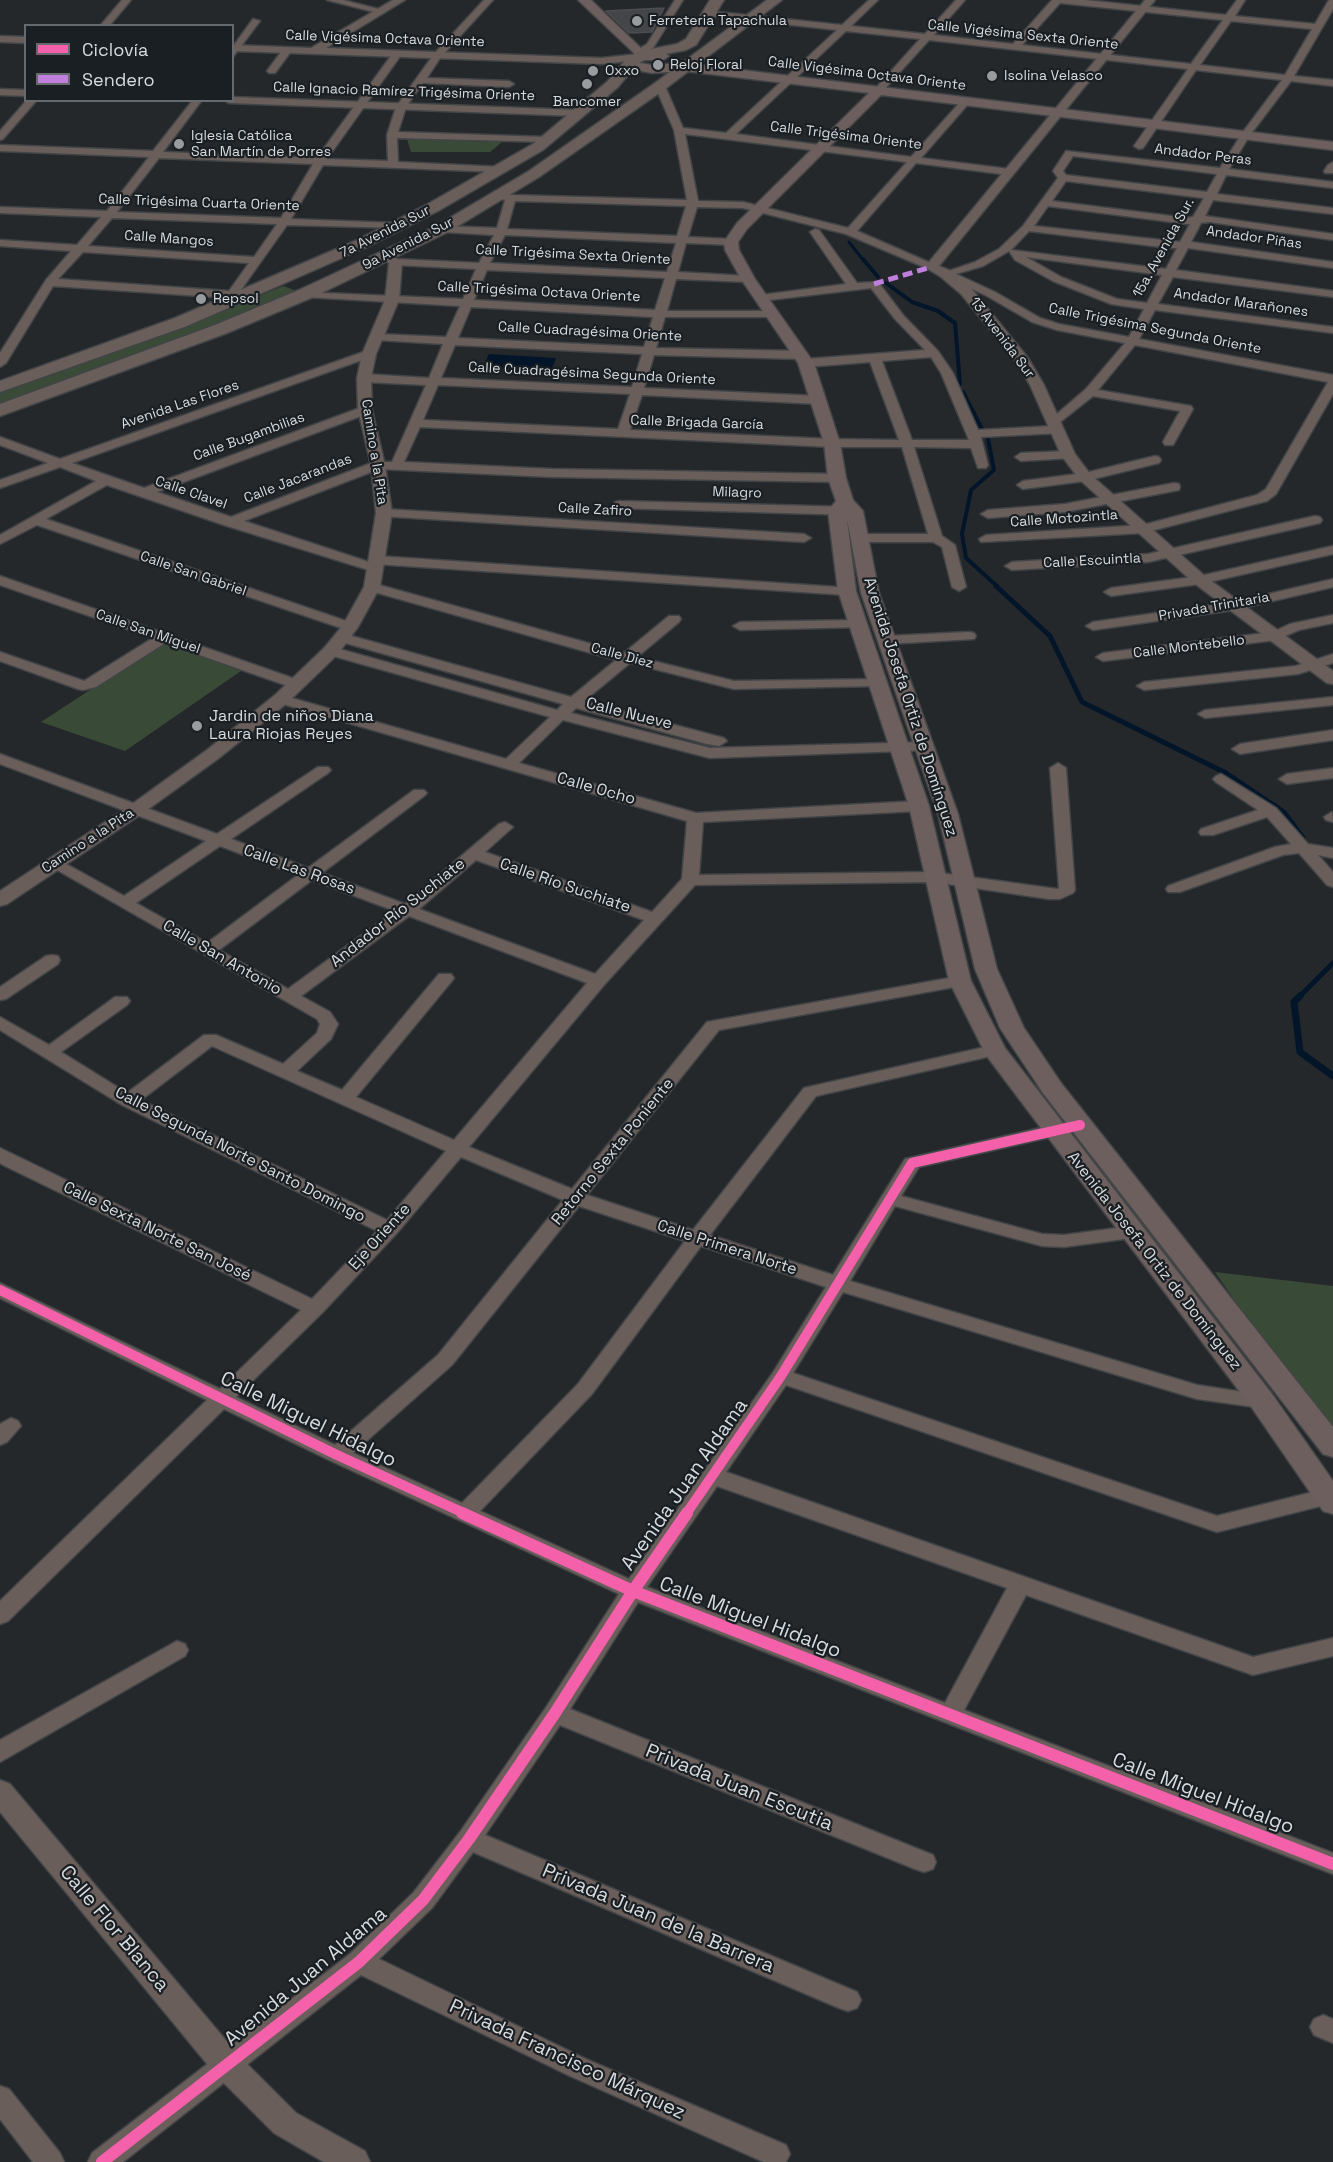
<!DOCTYPE html>
<html>
<head>
<meta charset="utf-8">
<style>
	body { margin:0 }
	#map { position:relative; width:1333px; height:2162px; overflow:hidden; background:#25282b; font-family:"Space Grotesk",sans-serif }
	canvas { display:block }
	.legend { position:absolute; left:24px; top:24px; width:210px; height:78px; box-sizing:border-box; background:#1a1f23; border:2px solid #666a6e; margin:0; padding:8px 10px; list-style:none; font-size:18px; color:#d7dbde }
	.legend li { display:flex; align-items:center; gap:12px; height:30px }
	.legend b { width:30px; border:2px solid #666a6e }
</style>
</head>
<body>
<div id="map">
<canvas width="1333" height="2162"></canvas>
<ul class="legend">
<li><b style="height:8px;background:#f560ab"></b>Ciclovía</li>
<li><b style="height:8px;background:#c07fdc"></b>Sendero</li>
</ul>
</div>
<script>
const context = document.querySelector('canvas').getContext('2d');
context.lineJoin = 'round';
function fill(path, color) { context.fillStyle = color; context.fill(path, 'evenodd'); }
const shape = rows => new Path2D(rows.map(r => 'M' + r).join(''));
function strokePath(path, color, width, dash) { context.strokeStyle = color; context.lineWidth = width; context.lineCap = dash ? 'butt' : 'round'; context.setLineDash(dash || []); context.stroke(path); }
function drawText(font, color, halo, rows, align = 'center') {
  context.font = font + ' "Space Grotesk",sans-serif'; context.lineWidth = 4.5; context.setLineDash([]); context.textBaseline = 'middle'; context.strokeStyle = halo; context.fillStyle = color; for (const [text, x, y, turn = 0] of rows) {
    context.save(); context.translate(x, y); context.rotate((+turn || 0) * Math.PI / 180); context.textAlign = isNaN(turn) ? turn : align; if (halo) context.strokeText(text, 0, 0); context.fillText(text, 0, 0); context.restore();
  }
}
fill(shape([
	[407,139,502,142,490,152,411,152],
	[283,286,300,292,200,333,0,406,0,393,182,327],
	[162,643,241,671,125,751,41,722],
	[1215,1272,1333,1286,1333,1443]
]), '#394b37');
fill(shape([
	[489,354,556,358,551,371,483,367]
]), '#031529');
strokePath(shape([
	[849,242,864,261]
]), '#031529', 3);
strokePath(shape([
	[863,259,878,277],
	[886,283,912,302,938,311,955,323,960,384],
	[963,392,983,431],
	[988,439,994,470,971,490,962,534,966,558,998,587]
]), '#031529', 4);
strokePath(shape([
	[996,586,1050,636,1082,702,1226,773,1284,812,1303,838],
	[1298,998,1333,963]
]), '#031529', 5);
strokePath(shape([
	[1300,996,1294,1002,1300,1052,1333,1076]
]), '#031529', 7);
const building = shape([
	[664,8,652,32,629,33,606,11,664,8]
]);
fill(building, '#434548');
strokePath(building, '#4e4e51', 1.5);
const minor = shape([
	[122,0,131,0,109,26,100,26,122,0],
	[327,0,343,0,386,11,382,14,327,0],
	[484,0,493,0,440,58,427,78,509,81,514,84,509,87,423,83,406,107,398,132,546,137,551,140,550,142,397,138,398,162,503,167,504,169,499,172,323,165,291,219,397,223,402,226,401,228,287,225,238,294,243,298,237,301,229,298,53,286,6,363,0,367,0,353,46,280,71,251,0,246,0,240,77,245,101,217,0,213,0,207,107,211,149,157,0,151,0,145,153,151,193,100,202,100,163,152,317,158,393,53,396,52,401,55,327,159,388,161,387,135,396,107,434,54,484,0],
	[159,158,313,164,281,218,117,212,159,158],
	[112,218,277,224,254,257,88,246,112,218],
	[83,252,249,263,229,291,58,279,83,252],
	[675,0,683,0,653,48,643,54,637,54,637,50,647,44,675,0],
	[869,0,878,0,851,26,925,34,956,0,965,0,934,35,1013,44,1052,0,1085,0,1226,15,1237,0,1245,0,1235,16,1315,24,1329,0,1333,0,1333,9,1294,76,1333,80,1333,86,1291,81,1250,135,1229,169,1333,182,1333,188,1226,175,1217,194,1333,208,1333,214,1213,200,1205,216,1333,234,1333,240,1210,222,1201,223,1191,242,1333,262,1333,268,1188,248,1176,270,1333,291,1333,297,1173,277,1158,304,1333,327,1333,333,1155,310,1139,339,1333,375,1333,394,1276,494,1267,501,1143,533,981,542,979,539,986,535,1143,525,1257,495,1266,489,1328,382,1135,345,1098,390,1191,406,1193,409,1173,445,1165,445,1163,442,1180,411,1093,396,1055,426,1061,427,1063,430,1061,433,981,437,988,465,986,468,978,468,971,448,914,447,942,536,955,545,966,587,959,591,952,587,942,547,933,542,859,542,852,538,859,534,928,534,902,447,832,447,420,427,404,462,552,469,837,474,843,478,837,482,552,477,379,469,244,521,372,563,370,560,372,557,377,556,852,588,854,591,847,595,375,564,382,568,375,572,224,525,107,485,46,519,355,624,357,627,350,631,37,525,0,544,0,535,96,481,60,467,0,488,0,480,48,463,0,445,0,437,60,459,369,350,373,352,373,356,72,463,144,488,365,406,369,407,369,413,157,492,231,517,374,462,392,462,426,385,364,382,358,378,364,374,429,378,443,344,377,340,371,337,377,334,446,337,460,306,305,297,301,296,301,292,463,299,476,269,396,265,391,262,396,259,479,263,494,235,442,232,437,229,442,226,497,228,505,200,494,197,494,193,498,192,511,195,687,200,674,130,655,86,657,84,665,86,683,128,726,133,837,30,711,16,707,13,708,11,842,25,869,0],
	[1060,3,1223,20,1191,64,1022,45,1060,3],
	[1231,21,1312,29,1285,75,1200,65,1231,21],
	[846,31,920,39,875,89,875,93,878,94,881,93,929,40,1188,69,1134,146,1139,149,1143,148,1196,70,1282,80,1243,132,1220,168,1066,151,1053,171,1058,178,1023,226,999,249,975,262,940,274,987,296,1032,322,1057,330,1125,343,1086,389,1050,420,1048,423,1053,426,978,430,953,373,938,351,903,315,878,282,857,283,819,230,815,229,810,232,846,284,761,295,755,298,761,301,871,288,895,319,925,350,806,359,800,363,806,367,870,362,899,440,832,439,630,430,642,395,819,404,825,400,819,396,644,388,654,355,801,359,807,355,801,351,656,348,665,317,772,317,778,314,772,311,667,311,676,279,748,282,754,279,748,276,678,272,686,243,731,245,736,242,731,239,688,237,697,207,743,208,846,234,931,270,935,269,935,265,857,231,916,163,1009,175,1014,172,1009,169,921,158,969,103,971,101,966,98,963,99,911,157,736,134,846,31],
	[685,134,907,162,848,228,743,202,698,201,685,134],
	[1073,156,1217,174,1207,192,1066,175,1063,171,1073,156],
	[1066,181,1204,198,1193,217,1187,218,1052,201,1066,181],
	[515,201,686,206,677,236,507,229,515,201],
	[1048,206,1187,224,1190,224,1180,242,1034,226,1048,206],
	[1029,231,1170,248,1177,248,1166,269,1011,250,1029,231],
	[505,235,676,243,667,272,490,263,505,235],
	[1009,251,1015,260,1053,281,1111,304,1144,309,1129,337,1059,324,1040,318,995,292,956,274,983,266,1009,251],
	[1026,257,1162,275,1147,303,1117,299,1061,277,1026,257],
	[487,270,665,278,655,310,474,300,487,270],
	[471,307,653,317,644,347,458,338,471,307],
	[455,345,642,354,632,387,441,378,455,345],
	[931,357,941,373,969,440,912,440,882,361,931,357],
	[438,385,630,394,618,429,423,420,438,385],
	[253,19,260,21,232,58,232,48,253,19],
	[284,48,292,50,275,73,269,73,267,71,284,48],
	[27,100,37,100,3,139,0,140,0,131,27,100],
	[1333,162,1333,173,1325,173,1324,171,1328,165,1333,162],
	[1068,451,1074,455,1072,458,1021,461,1015,457,1021,453,1068,451],
	[1155,456,1159,457,1161,460,1159,463,1085,481,1023,489,1017,485,1023,481,1085,473,1155,456],
	[1174,483,1179,484,1180,487,1179,490,1065,512,988,518,981,514,988,510,1065,504,1174,483],
	[620,501,852,507,859,511,852,515,615,508,613,505,615,502,620,501],
	[384,509,804,534,811,538,804,542,379,516,377,513,379,510,384,509],
	[1315,516,1320,517,1322,520,1320,523,1148,562,1012,570,1005,566,1012,562,1148,554,1315,516],
	[1333,546,1333,554,1200,584,1111,596,1104,592,1111,588,1200,576,1333,546],
	[0,576,301,681,303,684,296,688,291,687,165,643,96,687,83,690,78,689,0,661,0,652,84,681,153,638,0,585,0,576],
	[1333,579,1333,587,1234,610,1093,630,1086,626,1093,622,1234,602,1333,579],
	[372,583,624,653,669,616,679,616,681,619,679,622,637,657,734,681,882,679,884,682,877,686,734,689,630,663,584,701,724,738,727,741,719,746,707,744,576,708,571,713,710,748,926,742,931,744,934,747,931,750,710,758,563,720,519,763,696,813,919,801,927,806,919,811,703,822,699,875,934,872,1057,889,1059,888,1050,768,1058,763,1066,768,1075,890,1073,893,1060,899,1049,899,934,882,695,885,604,985,469,1147,572,1189,707,1022,960,976,966,977,969,981,966,985,960,986,719,1030,587,1195,693,1230,804,1088,994,1045,1000,1046,1003,1050,1000,1054,816,1096,710,1235,833,1275,905,1159,1080,1119,1086,1121,1089,1125,1086,1129,919,1167,901,1196,1042,1234,1064,1235,1132,1226,1139,1227,1142,1232,1139,1237,1064,1247,1042,1246,895,1206,850,1281,1197,1385,1269,1396,1272,1401,1269,1406,1262,1408,1197,1399,843,1292,793,1373,1217,1516,1329,1488,1333,1489,1333,1503,1217,1532,786,1385,726,1472,1253,1657,1333,1638,1333,1656,1253,1675,1026,1595,964,1710,1333,1853,1333,1874,638,1602,570,1709,933,1855,936,1862,933,1869,924,1872,915,1869,560,1725,485,1835,857,1992,861,2000,857,2008,848,2011,839,2008,473,1852,432,1908,379,1959,588,2060,786,2145,790,2154,786,2162,764,2162,570,2076,361,1975,123,2162,88,2162,92,2153,350,1954,414,1892,460,1832,547,1706,619,1594,329,1460,224,1409,8,1621,0,1624,0,1601,207,1400,0,1298,0,1283,220,1389,301,1310,5,1166,0,1163,0,1148,312,1299,377,1231,122,1105,0,1030,0,1017,49,1045,115,997,127,997,130,1001,127,1005,61,1052,127,1093,204,1035,216,1035,283,1064,317,1033,320,1024,317,1019,45,863,53,858,59,860,124,896,206,841,0,764,0,754,217,834,318,767,328,767,331,770,328,773,231,839,308,868,414,790,424,790,427,793,424,796,322,873,405,904,499,824,505,822,513,827,485,852,652,912,682,879,687,821,276,702,274,699,276,696,281,695,506,759,550,717,326,654,324,651,331,647,336,648,557,710,563,704,338,641,336,638,338,635,348,635,571,697,616,660,367,590,365,587,367,584,372,583],
	[220,846,298,875,207,943,136,903,220,846],
	[476,860,644,920,595,974,419,909,476,860],
	[312,880,395,911,288,989,219,950,312,880],
	[409,916,587,983,454,1140,356,1097,451,982,454,978,451,974,439,974,342,1090,297,1071,331,1039,338,1024,330,1012,301,996,409,916],
	[212,1046,446,1151,387,1220,141,1100,212,1046],
	[461,1157,563,1200,438,1355,335,1445,236,1397,322,1313,397,1233,461,1157],
	[579,1206,685,1241,578,1384,462,1503,353,1453,452,1365,579,1206],
	[701,1246,826,1287,774,1371,629,1579,480,1511,592,1394,701,1246],
	[717,1486,1007,1588,945,1703,647,1587,717,1486],
	[1333,615,1333,623,1299,630,1276,640,1103,661,1096,657,1103,653,1273,632,1290,624,1333,615],
	[858,620,863,621,865,624,863,627,740,630,733,626,740,622,858,620],
	[969,632,974,633,976,636,974,639,887,644,880,640,887,636,969,632],
	[1333,654,1333,663,1298,674,1144,690,1137,686,1144,682,1296,666,1333,654],
	[1333,697,1333,705,1205,718,1198,714,1205,710,1333,697],
	[1333,730,1333,740,1240,754,1232,749,1240,744,1333,730],
	[1333,768,1333,778,1287,784,1279,779,1287,774,1333,768],
	[1221,774,1276,808,1308,844,1333,848,1333,858,1318,855,1333,872,1333,887,1327,885,1299,853,1283,855,1180,892,1168,892,1166,889,1168,886,1275,847,1291,844,1267,817,1213,835,1201,835,1199,832,1201,829,1258,810,1216,782,1213,779,1216,776,1221,774],
	[1332,812,1333,822,1326,820,1324,817,1332,812],
	[52,955,58,956,60,960,58,964,6,999,0,1000,0,987,46,956,52,955],
	[11,1418,18,1421,21,1426,7,1442,0,1445,0,1424,11,1418],
	[177,1641,185,1644,188,1650,185,1656,0,1762,0,1740,177,1641],
	[1323,2015,1333,2019,1333,2043,1314,2035,1310,2027,1314,2019,1323,2015],
	[0,2086,9,2089,60,2153,64,2162,33,2162,0,2119,0,2086]
]);
const tertiary = shape([
	[393,0,405,0,326,48,601,58,638,54,643,57,638,60,601,64,232,51,232,45,311,48,393,0],
	[1145,0,1155,0,939,266,951,271,971,288,1028,358,1044,385,1075,454,1090,474,1206,577,1333,671,1333,684,1327,683,1194,583,1080,480,1061,455,1030,385,1017,363,961,294,941,277,925,267,1145,0],
	[0,36,26,37,26,43,0,42,0,36],
	[0,89,26,90,26,96,0,95,0,89],
	[232,97,578,110,584,113,578,116,229,103,224,100,232,100,232,97],
	[386,252,402,262,399,300,376,354,371,378,372,410,385,465,392,513,380,587,358,627,337,655,287,703,219,758,140,815,7,904,0,906,0,891,128,807,207,750,275,695,325,647,343,625,364,587,376,513,371,465,358,410,357,378,362,354,385,300,389,263,380,256,386,252],
	[0,1780,10,1784,239,2056,296,2113,365,2151,370,2162,324,2162,274,2133,217,2076,0,1812,0,1780]
]);
const secondary = shape([
	[578,0,591,0,646,53,663,52,669,56,663,60,634,60,634,53,578,0],
	[628,61,652,65,684,63,1333,142,1333,150,881,95,747,229,738,242,739,250,755,279,814,363,840,443,846,478,853,500,863,511,879,593,958,814,997,969,1024,1028,1061,1083,1333,1427,1333,1457,1323,1454,1043,1093,1000,1028,975,969,938,814,861,593,847,519,856,591,929,806,971,981,1005,1048,1272,1394,1333,1481,1333,1514,1323,1511,1252,1408,986,1055,949,981,909,806,838,591,828,511,836,501,828,478,824,443,798,363,741,279,725,250,724,242,737,223,869,93,684,71,652,73,624,68,622,65,624,62,628,61]
]);
const primary = shape([
	[710,0,724,0,696,45,686,50,650,57,637,64,618,87,543,150,438,211,367,247,187,326,0,392,0,381,175,318,355,241,426,205,533,144,608,81,627,58,641,51,677,44,686,39,710,0],
	[767,0,782,0,665,89,539,177,448,232,311,298,227,333,0,416,0,404,215,325,299,290,436,226,529,171,655,83,767,0]
]);
strokePath(minor, '#424547', 3);
strokePath(tertiary, '#424547', 3);
strokePath(secondary, '#424547', 3);
strokePath(primary, '#424547', 3);
fill(minor, '#6a5e5b');
fill(tertiary, '#6a5e5b');
fill(secondary, '#6c5f5d');
fill(primary, '#6a5e5b');
strokePath(shape([
	[874,284,931,267]
]), '#c07fdc', 5, [10, 5]);
strokePath(shape([
	[0,1290,337,1455,466,1514],
	[686,1514,781,1376,912,1163,1080,1125]
]), '#f560ab', 10);
strokePath(shape([
	[462,1513,633,1591,1333,1864],
	[102,2162,359,1962,423,1900,469,1839,555,1713,633,1591,687,1513]
]), '#f560ab', 12);
for (const [x, y, r, color] of [
	[637,21,6,"#999c9f"],
	[658,65,6,"#999c9f"],
	[593,71,6,"#999c9f"],
	[992,76,6,"#999c9f"],
	[587,84,6,"#999c9f"],
	[179,144,6,"#999c9f"],
	[201,299,6,"#999c9f"],
	[197,726,6,"#999c9f"]
]) { const dot = new Path2D(); dot.arc(x, y, r, 0, 2 * Math.PI); context.fillStyle = color; context.fill(dot); strokePath(dot, '#1a1f23', 2); }
drawText('14px', '#d7dbde', '#1a1f23', [
	["Ferreteria Tapachula",649,21],
	["Reloj Floral",670,65],
	["Oxxo",605,71],
	["Isolina Velasco",1004,76],
	["Bancomer",587,102,"center"],
	["Iglesia Católica",191,136],
	["San Martín de Porres",191,152],
	["Repsol",213,299]
], 'left');
drawText('14px', '#d7dbde', '#1a1f23', [
	["Calle Vigésima Sexta Oriente",1023,35,6],
	["Calle Vigésima Octava Oriente",385,39,2],
	["Calle Vigésima Octava Oriente",867,74,7],
	["Calle Ignacio Ramírez Trigésima Oriente",404,92,2],
	["Calle Trigésima Oriente",846,136,7],
	["Andador Peras",1203,155,7],
	["Calle Trigésima Cuarta Oriente",199,203,2],
	["7a Avenida Sur",385,232,-27],
	["Andador Piñas",1254,238,8],
	["Calle Mangos",169,239,4],
	["9a Avenida Sur",408,244,-27],
	["15a. Avenida Sur.",1164,248,-61],
	["Calle Trigésima Sexta Oriente",573,255,3],
	["Calle Trigésima Octava Oriente",539,292,3],
	["Andador Marañones",1241,303,8],
	["Calle Trigésima Segunda Oriente",1155,329,11],
	["Calle Cuadragésima Oriente",590,332,3],
	["13 Avenida Sur",1002,338,53],
	["Calle Cuadragésima Segunda Oriente",592,374,3],
	["Avenida Las Flores",180,405,-19],
	["Calle Brigada García",697,423,2],
	["Calle Bugambilias",249,437,-20],
	["Camino a la Pita",374,452,81],
	["Calle Jacarandas",298,479,-21],
	["Calle Clavel",191,493,19],
	["Milagro",737,493,2],
	["Calle Zafiro",595,510,3],
	["Calle Motozintla",1064,519,-4],
	["Calle Escuintla",1092,561,-3],
	["Calle San Gabriel",193,574,19],
	["Privada Trinitaria",1214,607,-10],
	["Calle San Miguel",148,632,19],
	["Calle Montebello",1189,647,-7],
	["Calle Diez",622,656,15],
	["Camino a la Pita",88,841,-33]
]);
drawText('16px', '#d7dbde', '#1a1f23', [
	["Avenida Josefa Ortiz de Domínguez",910,707,72],
	["Calle Nueve",629,714,14],
	["Calle Ocho",596,789,16],
	["Calle Las Rosas",299,870,20],
	["Calle Río Suchiate",565,886,19],
	["Andador Río Suchiate",398,913,-38],
	["Calle San Antonio",222,958,30],
	["Retorno Sexta Poniente",613,1152,-51],
	["Calle Segunda Norte Santo Domingo",240,1155,27],
	["Calle Sexta Norte San José",157,1232,26],
	["Eje Oriente",380,1237,-48],
	["Calle Primera Norte",727,1248,18],
	["Avenida Josefa Ortiz de Domínguez",1154,1261,52]
]);
drawText('16px', '#d7dbde', '#1a1f23', [
	["Jardin de niños Diana",209,717],
	["Laura Riojas Reyes",209,735]
], 'left');
drawText('20px', '#d7dbde', '#1a1f23', [
	["Calle Miguel Hidalgo",308,1420,26],
	["Avenida Juan Aldama",685,1485,-55],
	["Calle Miguel Hidalgo",750,1618,21],
	["Privada Juan Escutia",739,1788,22],
	["Calle Miguel Hidalgo",1203,1794,21],
	["Privada Juan de la Barrera",658,1919,23],
	["Calle Flor Blanca",114,1929,50],
	["Avenida Juan Aldama",306,1977,-40],
	["Privada Francisco Márquez",567,2060,25]
]);
</script>
</body>
</html>
